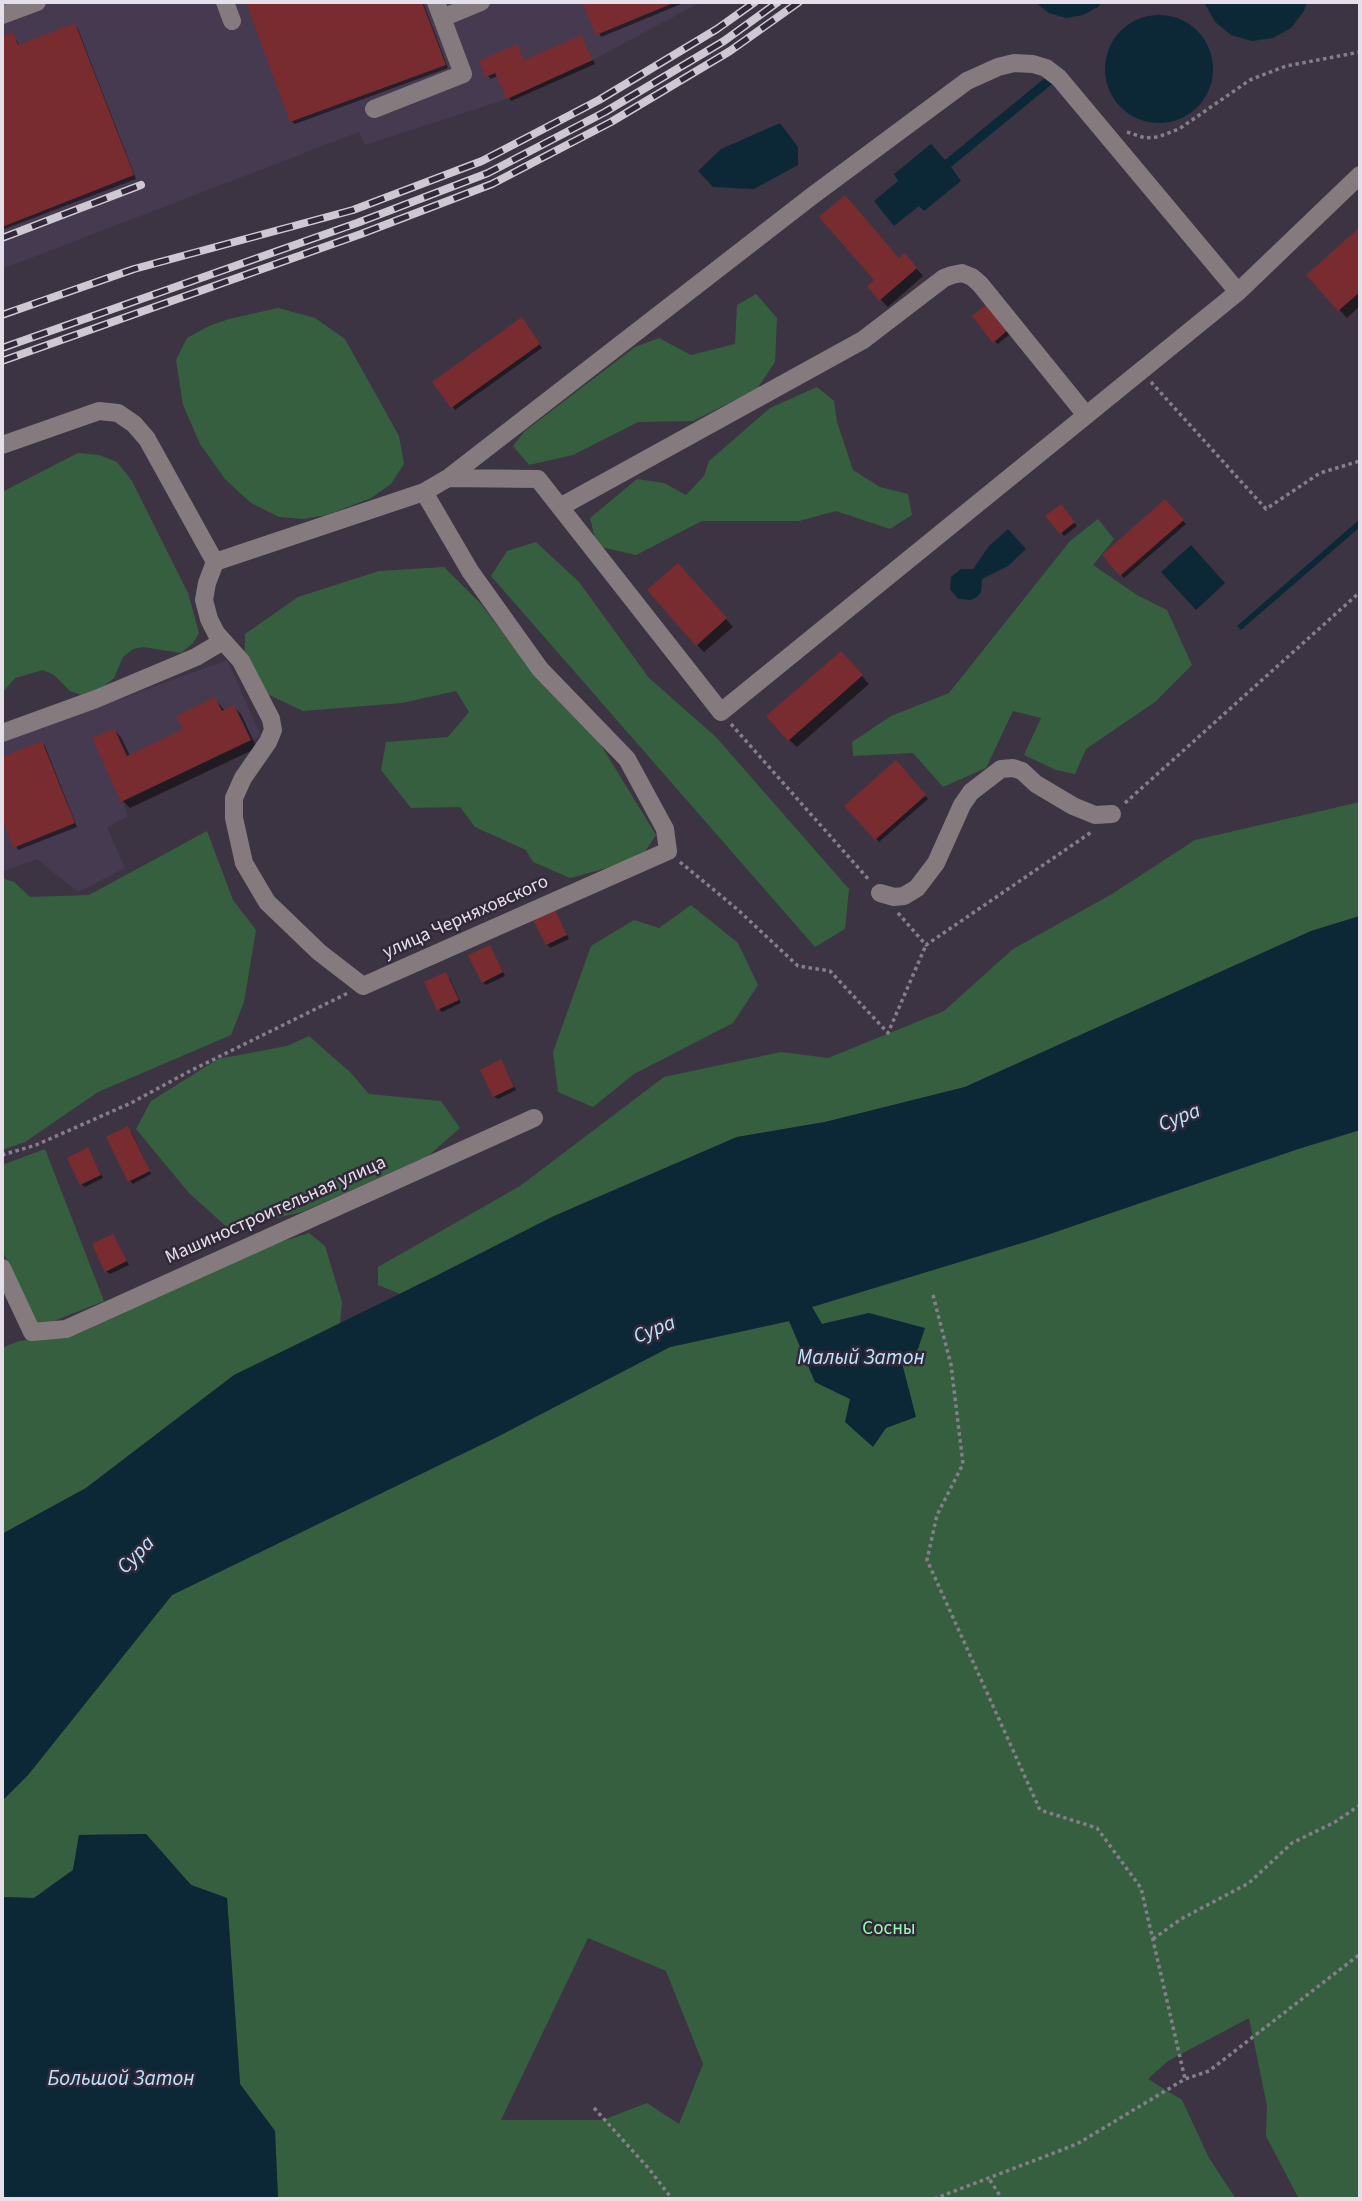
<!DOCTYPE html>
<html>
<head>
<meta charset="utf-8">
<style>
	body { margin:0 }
	#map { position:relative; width:1362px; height:2201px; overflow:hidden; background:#3c3443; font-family:"Source Sans 3",sans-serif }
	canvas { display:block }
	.frame { position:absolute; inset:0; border:4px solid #e4dfe9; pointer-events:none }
</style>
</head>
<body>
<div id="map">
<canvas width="1362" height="2201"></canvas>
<div class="frame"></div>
</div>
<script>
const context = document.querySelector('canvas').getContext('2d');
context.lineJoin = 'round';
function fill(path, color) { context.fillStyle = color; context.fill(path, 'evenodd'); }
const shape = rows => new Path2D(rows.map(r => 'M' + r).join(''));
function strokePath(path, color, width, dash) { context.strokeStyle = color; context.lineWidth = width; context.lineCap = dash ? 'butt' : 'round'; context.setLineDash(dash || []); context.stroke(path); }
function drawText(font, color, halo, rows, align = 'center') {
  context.font = font + ' "Source Sans 3",sans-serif'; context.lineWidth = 5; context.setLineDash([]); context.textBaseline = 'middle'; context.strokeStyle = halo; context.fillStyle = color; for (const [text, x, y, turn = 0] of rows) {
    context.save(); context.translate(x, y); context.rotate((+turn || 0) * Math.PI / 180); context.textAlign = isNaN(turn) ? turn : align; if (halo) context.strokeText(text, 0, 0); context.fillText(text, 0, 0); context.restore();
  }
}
fill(shape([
	[2,2,701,2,593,60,507,99,365,145,359,132,2,269],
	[227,660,261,736,122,801,128,816,107,827,125,868,78,892,37,859,2,872,2,742]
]), '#453a50');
fill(shape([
	[756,294,777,318,775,362,757,389,693,421,638,422,573,455,529,465,513,446,525,431,635,347,659,338,691,355,735,344,737,305],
	[278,308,315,318,345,339,399,436,404,464,391,484,371,498,327,515,303,519,279,517,251,503,225,479,200,444,183,405,176,360,187,338,209,326,229,319],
	[817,387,834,401,837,422,853,470,880,487,908,494,912,515,890,529,836,511,799,521,702,521,636,555,597,546,590,518,637,479,664,483,686,495,704,476,709,461,770,408],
	[78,453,99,455,117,462,132,481,188,593,199,633,193,643,181,653,143,647,133,649,123,657,114,678,99,690,82,695,70,691,54,675,43,670,15,678,2,693,2,492],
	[1098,519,1114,539,1093,565,1137,595,1167,610,1192,665,1155,702,1086,749,1075,774,1056,770,1024,755,1041,718,1013,711,986,768,943,787,913,753,853,756,852,742,891,716,949,693,1070,541],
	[536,542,579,582,649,678,716,737,849,889,845,929,815,947,491,576,507,551],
	[444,567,481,604,531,670,590,727,656,835,640,859,570,878,533,862,526,850,475,827,460,807,411,808,381,770,386,742,448,737,469,712,456,691,402,703,303,711,244,683,245,634,298,597,379,571],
	[1360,802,1360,916,1311,931,965,1087,825,1122,737,1137,554,1216,400,1294,378,1285,378,1267,520,1186,664,1077,781,1052,828,1058,944,1011,1013,949,1112,894,1195,840],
	[207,831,233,900,256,930,244,1002,231,1035,98,1092,25,1142,2,1150,2,878,14,882,30,897,89,895],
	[691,905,738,943,758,985,733,1023,634,1074,593,1107,558,1092,553,1052,591,946,634,920,659,928],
	[309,1036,350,1072,369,1094,441,1101,460,1128,428,1156,302,1212,229,1229,189,1193,136,1129,151,1101,218,1059,287,1046],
	[1360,1130,1360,2199,1299,2199,1266,2136,1267,2106,1249,2018,1168,2061,1148,2079,1182,2100,1209,2158,1236,2199,278,2199,275,2131,240,2084,227,1898,191,1885,146,1834,79,1835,73,1870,34,1898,2,1897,2,1801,28,1775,172,1595,497,1437,670,1347,790,1321,815,1382,850,1399,873,1446,886,1428,902,1363,918,1349,869,1313,822,1324,812,1307,1038,1238,1298,1149],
	[588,1938,666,1971,703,2064,679,2124,647,2103,603,2120,501,2120],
	[45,1149,104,1301,39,1327,2,1250,2,1165],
	[309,1233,325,1246,342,1302,340,1324,234,1375,86,1488,2,1534,2,1348,19,1341,70,1335,214,1263]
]), '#365f3f');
fill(shape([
	[1035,2,1102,2,1098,7,1083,15,1066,18,1049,13],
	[1204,2,1307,2,1304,11,1291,28,1273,38,1252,41,1231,35,1215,22],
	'1105 69a54 54 0 1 1 108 0a54 54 0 1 1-108 0Z',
	[1046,77,1052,84,951,167,961,181,924,211,919,206,894,226,874,201,898,181,894,174,931,144,945,160],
	[780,123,798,147,798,165,754,189,713,187,698,171,721,149],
	[1360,519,1360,527,1241,630,1237,626],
	[1008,529,1026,549,1008,566,982,579,981,592,977,597,971,600,958,599,950,589,951,577,961,569,973,569,989,546],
	[1191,545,1225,583,1196,610,1161,572],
	[1360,916,1360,1130,1298,1149,1038,1238,812,1307,822,1324,869,1313,925,1328,918,1349,902,1363,916,1417,886,1428,873,1447,845,1422,850,1399,815,1382,789,1321,670,1347,497,1437,172,1595,28,1775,2,1801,2,1534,86,1488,234,1375,434,1277,554,1216,737,1137,825,1122,965,1087,1311,931],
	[146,1834,191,1885,227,1898,240,2084,275,2131,278,2199,2,2199,2,1897,34,1898,73,1870,79,1835]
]), '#0c2837');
fill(shape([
	[248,2,423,2,448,68,295,124,291,121],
	[584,2,686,2,601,37],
	[75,25,78,29,136,179,2,230,2,38,13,34,20,47],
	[581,37,595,64,511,101,498,76,491,79,488,76,516,46,525,62],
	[1360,229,1360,306,1347,318,1308,275],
	[900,260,912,263,923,276,888,307,880,299],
	[987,306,1010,334,998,344,994,341],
	[524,323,542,348,455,410,434,383],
	[1165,502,1186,524,1124,578,1104,555],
	[1064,510,1077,526,1064,536,1048,517],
	[685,572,733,627,704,652,697,645],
	[848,660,869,684,797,747,789,740],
	[215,699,225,711,234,707,241,714,257,748,130,808,123,801,114,730,121,737,130,756,185,730],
	[42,743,45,746,77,827,18,850,2,814,2,759],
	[896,763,928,799,879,842,847,806],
	[554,910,569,939,550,948,547,944],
	[490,947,505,976,486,985,483,982],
	[449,977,461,1003,442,1012,439,1009],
	[501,1061,516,1090,498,1099,494,1096],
	[131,1131,151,1174,133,1184,129,1180],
	[88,1149,103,1178,85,1187,81,1184],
	[113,1236,129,1265,110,1274,106,1271]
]), '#0007');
fill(shape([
	[246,2,422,2,446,65,290,122],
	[582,2,676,2,596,35],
	[75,23,134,175,2,227,2,36,13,32,18,45],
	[581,35,593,60,507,99,495,73,486,77,479,61,517,44,524,60],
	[845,195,899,258,905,253,917,268,879,301,867,286,874,280,819,217],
	[1360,227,1360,292,1338,311,1306,275],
	[987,304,1008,330,993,343,972,316],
	[522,317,540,344,451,408,432,382],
	[1165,499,1184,520,1120,576,1102,555],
	[1061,504,1075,522,1060,534,1045,516],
	[678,563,727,618,696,646,647,590],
	[841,651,863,675,788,741,766,716],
	[215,697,222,711,234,705,251,740,121,802,92,738,114,728,127,756,183,729,176,716],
	[42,741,75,823,13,848,2,819,2,757],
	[896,760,926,795,875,840,844,806],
	[554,908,567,935,546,945,532,918],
	[490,945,503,972,482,983,468,955],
	[446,972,459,1000,437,1010,424,982],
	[501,1059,514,1087,493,1097,480,1070],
	[128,1126,150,1171,128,1182,106,1137],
	[88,1147,101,1175,80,1185,67,1158],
	[113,1234,127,1261,105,1272,92,1244]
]), '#792c2f');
strokePath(shape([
	[1127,132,1145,138,1158,137,1179,129,1250,80,1286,66,1360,52],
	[1151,382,1266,509,1320,473,1360,461],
	[731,724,870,881],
	[1125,803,1360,592],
	[680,862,737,909,798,966,830,971,888,1033,926,945],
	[898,913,926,945,1093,831],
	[2,1155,36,1145,131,1103,188,1072,348,993],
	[933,1295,951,1365,963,1464,937,1515,927,1560,1040,1810,1097,1828,1141,1888,1185,2079],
	[1153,1939,1181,1919,1249,1883,1292,1843,1335,1822,1360,1805],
	[594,2108,650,2170,672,2199],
	[990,2180,1002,2199],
	[934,2199,1077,2144,1185,2079,1209,2071,1360,1954]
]), '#857e8b', 3.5, [3.5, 3.5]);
strokePath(shape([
	[225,2,232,21],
	[436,2,442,18,481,2],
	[2,15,37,2],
	[374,109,463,74,442,18],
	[2,445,99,411,118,413,134,424,147,439,215,562,424,492,448,478,812,196,967,81,998,67,1014,63,1033,64,1046,68,1059,78,1238,292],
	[448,478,538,479,721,712,1238,292,1360,175],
	[560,507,863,340,944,278,952,275,962,273,972,277,980,284,1086,415],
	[215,562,207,583,204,600,209,619,216,633,241,661,271,719,273,730,268,742,243,778,234,798,234,818,244,863,267,902,319,952,363,986,668,851,665,829,627,759,540,669,470,571,424,492],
	[2,733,96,699,196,657,223,641],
	[880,893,894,897,904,896,917,888,936,863,962,805,971,792,1001,769,1013,768,1022,771,1036,784,1073,806,1095,815,1112,814],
	[2,1268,32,1332,66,1329,534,1118]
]), '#857a7d', 18);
const rail = shape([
	[2,238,141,185],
	[2,315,134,269,353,210,482,161,599,100,717,29,755,2],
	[2,348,357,223,488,173,605,112,724,41,778,2],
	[2,361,361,234,492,184,611,122,730,51,799,2]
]);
strokePath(rail, '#cec8d3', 8);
strokePath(rail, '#312939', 5, [16]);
drawText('19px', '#e4dfe9', '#312939', [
	["улица Черняховского",466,918,-24],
	["Машиностроительная улица",276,1211,-24]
]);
drawText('19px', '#9afaae', '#312939', [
	["Сосны",889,1930]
]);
drawText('italic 21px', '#bce6ff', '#312939', [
	["Сура",1180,1119,-22],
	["Сура",655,1331,-22],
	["Малый Затон",861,1359],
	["Сура",137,1556,-46],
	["Большой Затон",121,2080]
]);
</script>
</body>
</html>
